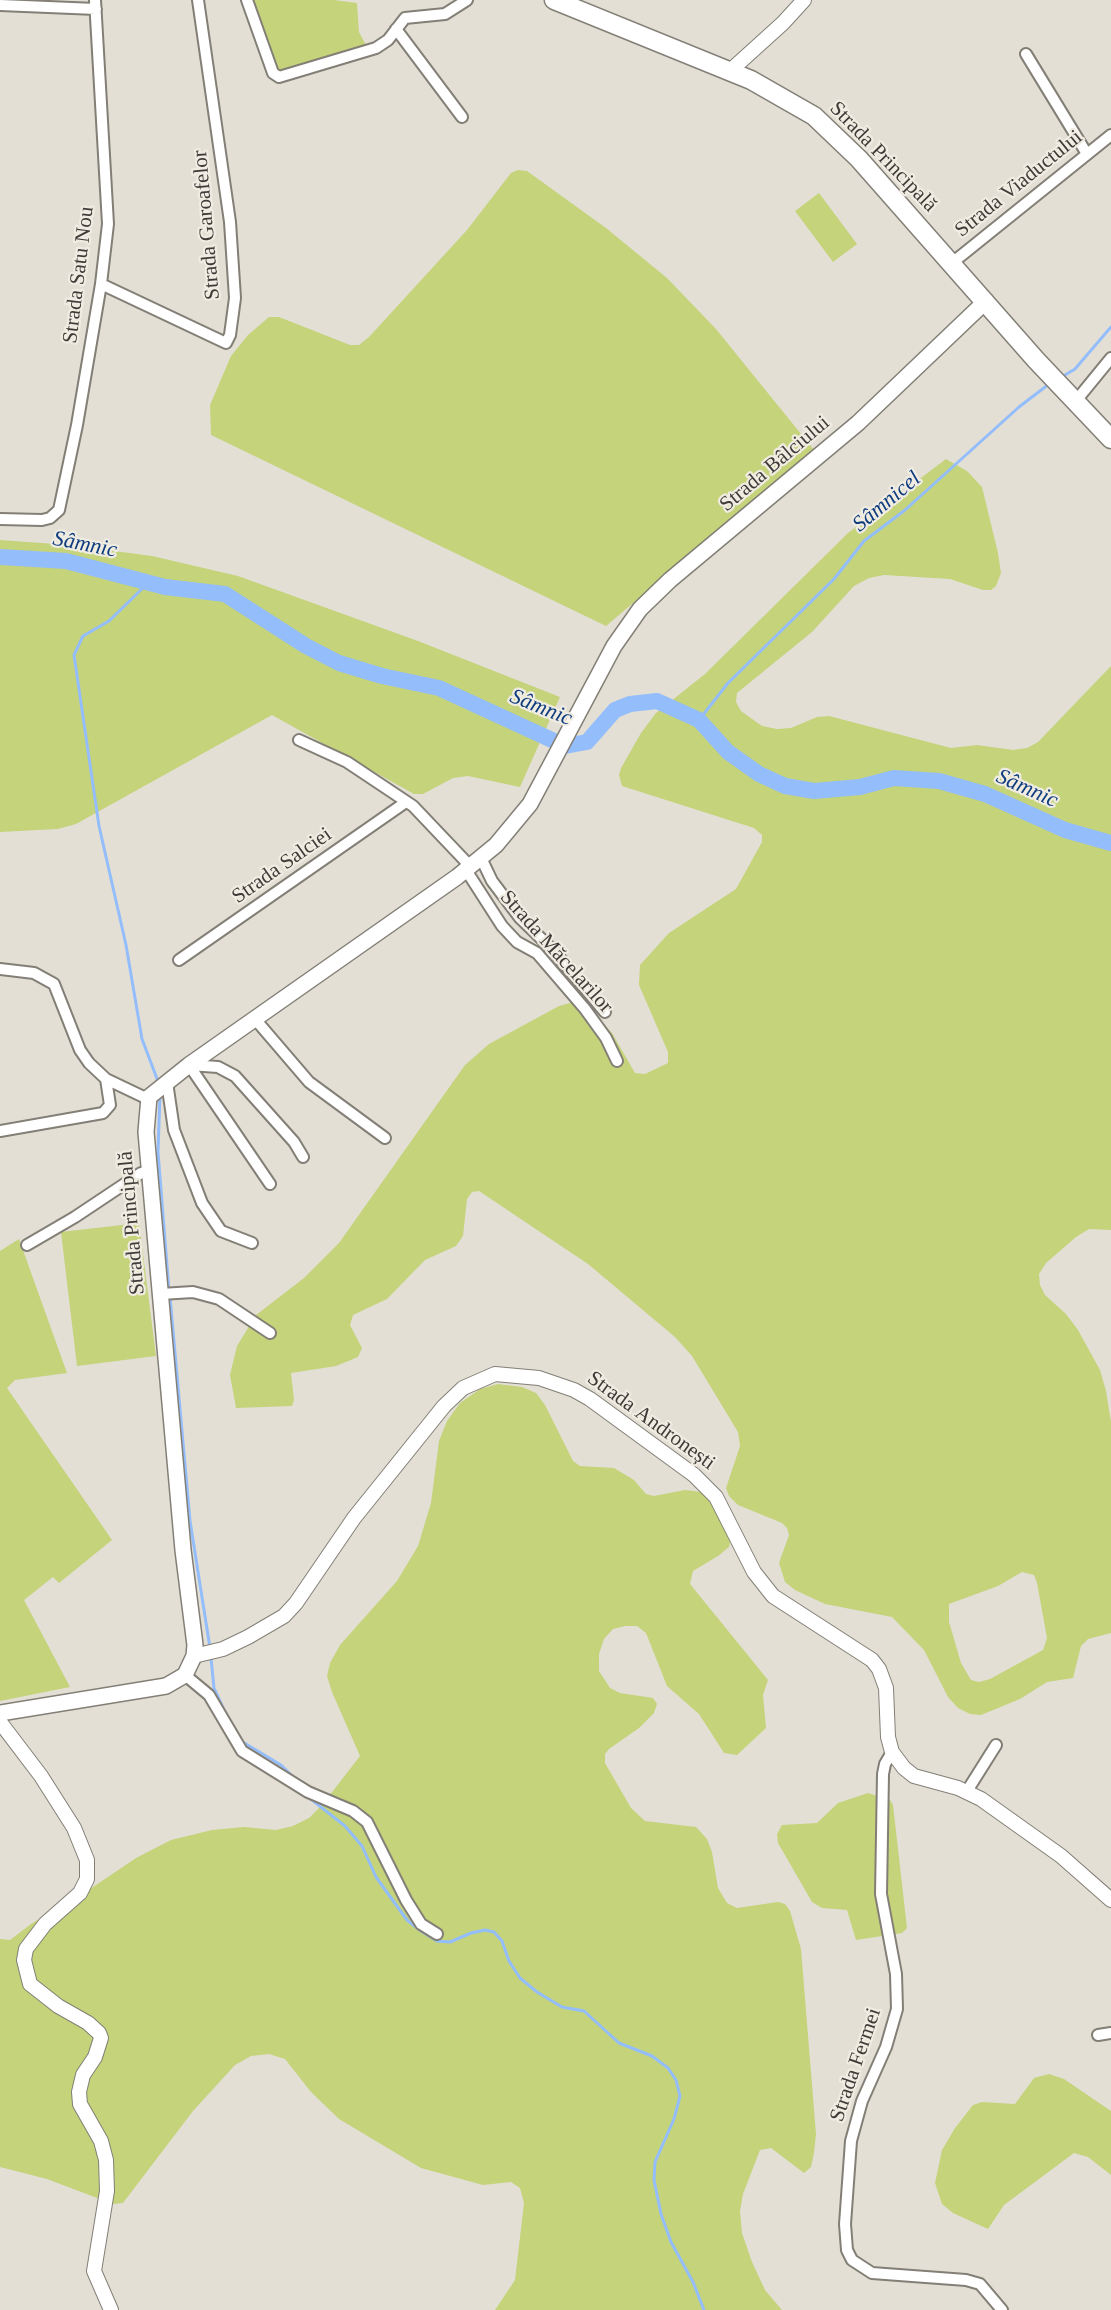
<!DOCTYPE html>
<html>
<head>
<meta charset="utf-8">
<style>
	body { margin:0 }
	canvas { display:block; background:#e3dfd5 }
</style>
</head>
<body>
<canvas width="1111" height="2310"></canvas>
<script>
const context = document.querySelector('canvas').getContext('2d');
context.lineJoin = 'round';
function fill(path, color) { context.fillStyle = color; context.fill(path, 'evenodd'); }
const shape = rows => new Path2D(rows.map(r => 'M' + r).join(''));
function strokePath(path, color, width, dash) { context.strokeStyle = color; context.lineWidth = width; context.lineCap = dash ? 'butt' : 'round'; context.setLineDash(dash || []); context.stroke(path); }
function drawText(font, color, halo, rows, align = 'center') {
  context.font = font + ' Georgia,serif'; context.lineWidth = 4.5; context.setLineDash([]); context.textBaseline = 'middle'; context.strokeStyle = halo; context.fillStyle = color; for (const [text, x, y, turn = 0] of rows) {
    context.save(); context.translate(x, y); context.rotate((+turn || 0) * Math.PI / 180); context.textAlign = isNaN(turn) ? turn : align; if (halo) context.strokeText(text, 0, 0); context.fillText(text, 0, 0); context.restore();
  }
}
fill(shape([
	[250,0,334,0,357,3,359,32,367,47,280,73,276,71],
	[518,170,527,171,606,228,667,278,716,329,814,450,606,626,211,435,210,405,231,356,248,335,269,317,279,317,350,345,359,345,369,337,467,230,511,173],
	[819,193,857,244,833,262,795,211],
	[946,459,967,471,982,487,998,553,1001,573,996,586,991,590,983,590,950,579,884,575,869,578,854,586,812,632,737,693,736,702,741,711,762,726,777,729,791,728,817,717,829,716,951,748,977,745,1013,750,1027,748,1038,742,1111,666,1111,1230,1089,1229,1076,1237,1046,1263,1039,1274,1040,1285,1045,1295,1066,1314,1078,1330,1100,1370,1106,1391,1111,1422,1111,1633,1088,1639,1081,1646,1073,1678,1047,1682,1020,1699,981,1715,970,1714,958,1708,948,1697,924,1650,892,1617,825,1604,795,1590,785,1582,779,1563,789,1535,787,1528,782,1523,738,1505,729,1496,726,1488,740,1446,738,1432,692,1356,675,1337,588,1264,479,1191,472,1192,467,1199,463,1236,456,1246,425,1260,387,1299,353,1315,350,1325,362,1348,358,1357,336,1366,291,1373,294,1400,292,1406,236,1408,230,1375,237,1346,256,1315,304,1278,339,1243,465,1065,489,1044,559,1006,577,1001,584,1002,612,1033,635,1073,645,1074,668,1063,668,1052,639,985,640,965,669,933,736,889,762,842,762,835,754,828,622,786,619,775,621,768,641,733,656,713,705,674,848,533],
	[1022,1572,1034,1575,1037,1583,1047,1638,1043,1650,990,1679,979,1682,971,1680,961,1663,949,1622,949,1604,998,1586],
	[0,540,69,545,152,556,238,576,418,641,560,697,520,787,468,776,453,778,423,794,414,794,272,715,76,824,58,829,0,832],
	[139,1223,156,1356,77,1366,61,1232],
	[19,1239,67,1373,15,1380,7,1388,112,1540,59,1583,53,1577,24,1600,70,1687,0,1701,0,1251],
	[498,1384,522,1387,536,1393,545,1405,573,1461,580,1466,614,1468,634,1480,646,1494,654,1496,685,1490,701,1492,710,1499,730,1542,729,1547,718,1556,693,1571,690,1584,768,1680,763,1695,766,1728,737,1755,724,1753,699,1714,667,1686,646,1633,637,1626,625,1626,613,1629,604,1639,599,1654,599,1671,610,1688,620,1693,653,1698,657,1704,654,1713,639,1728,609,1749,605,1754,605,1763,631,1808,645,1821,696,1827,707,1839,712,1852,718,1888,727,1903,737,1908,778,1902,785,1904,790,1911,801,1949,816,2134,814,2153,811,2167,804,2173,771,2148,760,2150,743,2194,740,2211,742,2233,752,2262,765,2290,782,2310,495,2310,515,2280,524,2203,520,2188,511,2182,483,2185,421,2168,339,2119,311,2092,285,2059,269,2054,251,2056,235,2065,193,2111,123,2203,113,2204,47,2179,0,2167,0,1939,10,1940,31,1924,93,1887,136,1858,171,1840,212,1830,244,1827,276,1830,293,1826,309,1818,322,1805,360,1756,332,1692,327,1676,330,1663,340,1645,397,1581,418,1546,431,1503,439,1441,447,1421,460,1403,480,1389],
	[868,1793,890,1800,893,1805,907,1928,902,1933,856,1940,847,1910,822,1908,812,1902,778,1843,777,1834,782,1825,817,1823,838,1803],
	[1049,2074,1064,2079,1111,2111,1111,2175,1088,2157,1074,2153,1004,2205,988,2229,953,2213,942,2204,935,2183,942,2150,955,2128,973,2105,982,2102,1015,2104,1034,2078]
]), '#c5d37a');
strokePath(shape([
	[1060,378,1075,369,1111,327],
	[148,583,109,621,83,636,74,655,99,826,126,945,142,1039,159,1084],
	[699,720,728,683,834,579,864,541,905,510,1019,407,1049,384],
	[160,1094,158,1152,169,1291],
	[170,1297,190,1521,210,1648],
	[211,1658,214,1688,225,1712],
	[241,1741,281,1765,294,1778],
	[307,1796,345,1826,362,1846,376,1877,407,1920,421,1931,437,1941,450,1942,471,1933,485,1930,494,1932,502,1941,509,1961,520,1978,537,1992,562,2007,584,2011,619,2043,652,2056,668,2068,676,2080,680,2096,674,2119,655,2162,654,2180,661,2214,671,2242,693,2282,704,2310]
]), '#94bdfb', 3);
strokePath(shape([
	[0,557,66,561,165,587,225,594,306,646,339,663,382,676,439,688,565,746,587,742,615,710,630,704,657,701,699,720,728,752,759,774,785,786,814,791,860,787,894,778,939,781,985,794,1065,830,1111,843]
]), '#94bdfb', 16);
const minor = shape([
	[247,0,273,73,279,77,376,48,388,40,405,18,445,14,467,0],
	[0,5,96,9],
	[396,29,462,117],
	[1026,54,1087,154],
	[952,263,1111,135],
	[101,284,226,343,230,335,235,298,230,222,198,0],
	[1075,402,1111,358],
	[0,519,42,520,50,518,59,510,77,425,101,284,108,224,95,0],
	[299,740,347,762,413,806,471,867],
	[481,858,492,881,520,918,554,951,605,1012],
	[466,870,502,926,517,942,537,953,585,1009,606,1038,617,1061],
	[179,960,406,802],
	[0,969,34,973,54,984,80,1050,89,1063,106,1079,148,1099],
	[255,1019,309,1082,385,1138],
	[189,1065,218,1067,235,1076,294,1142,303,1157],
	[189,1065,270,1184],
	[167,1082,174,1130,202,1203,221,1231,252,1243],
	[0,1131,103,1113,110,1105,106,1079],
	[27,1245,75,1217,141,1173,149,1171],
	[161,1294,193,1292,219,1299,270,1333],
	[185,1675,209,1695,242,1751,308,1792,353,1811,367,1822,406,1900,421,1924,437,1934],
	[892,1752,885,1764,883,1774,881,1894,896,1974,897,2009,886,2047,862,2101,851,2141,845,2224,847,2250,852,2260,872,2273,966,2280,980,2284,1002,2310],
	[967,1791,996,1745],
	[1098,2035,1111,2033]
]);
const tertiary = shape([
	[730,71,783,23,804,0],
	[194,1656,223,1649,248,1637,284,1616,296,1603,354,1518,444,1406,463,1388,495,1374,539,1378,574,1390,590,1399,694,1475,716,1497,754,1572,773,1596,872,1660,879,1669,886,1688,888,1737,892,1752,904,1768,914,1776,958,1788,981,1799,1061,1856,1111,1900],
	[0,1722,41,1776,74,1828,87,1860,87,1879,80,1893,45,1924,26,1949,24,1960,30,1984,58,2006,88,2023,99,2033,101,2038,95,2057,83,2075,79,2092,80,2104,101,2141,106,2160,107,2191,94,2271,111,2310]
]);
const secondary = shape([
	[0,1713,166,1686,185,1675,194,1656,195,1645,183,1550,146,1132,149,1097,189,1065,457,877,496,845,530,804,614,646,640,609,670,580,858,423,986,301]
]);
const trunk = shape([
	[554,0,751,80,814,116,859,159,1036,360,1111,439]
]);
strokePath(minor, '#837f76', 14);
strokePath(tertiary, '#837f76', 16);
strokePath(secondary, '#837f76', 18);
strokePath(trunk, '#837f76', 21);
strokePath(minor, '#fff', 10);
strokePath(tertiary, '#fff', 14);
strokePath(secondary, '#fff', 15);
strokePath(trunk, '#fff', 18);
drawText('21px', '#3e3c38', '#f0ece2', [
	["Strada Principală",883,157,46],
	["Strada Viaductului",1019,184,-39],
	["Strada Garoafelor",207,225,-95],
	["Strada Satu Nou",79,275,-83],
	["Strada Bâlciului",775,464,-40],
	["Strada Salciei",282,866,-35],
	["Strada Măcelarilor",556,952,48],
	["Strada Principală",132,1223,-95],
	["Strada Andronești",651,1421,36],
	["Strada Fermei",856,2065,-71]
]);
drawText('italic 22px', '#0e3c7f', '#f0ece2', [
	["Sâmnicel",887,502,-40],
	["Sâmnic",85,545,11],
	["Sâmnic",541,708,22],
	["Sâmnic",1027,789,24]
]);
</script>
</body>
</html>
